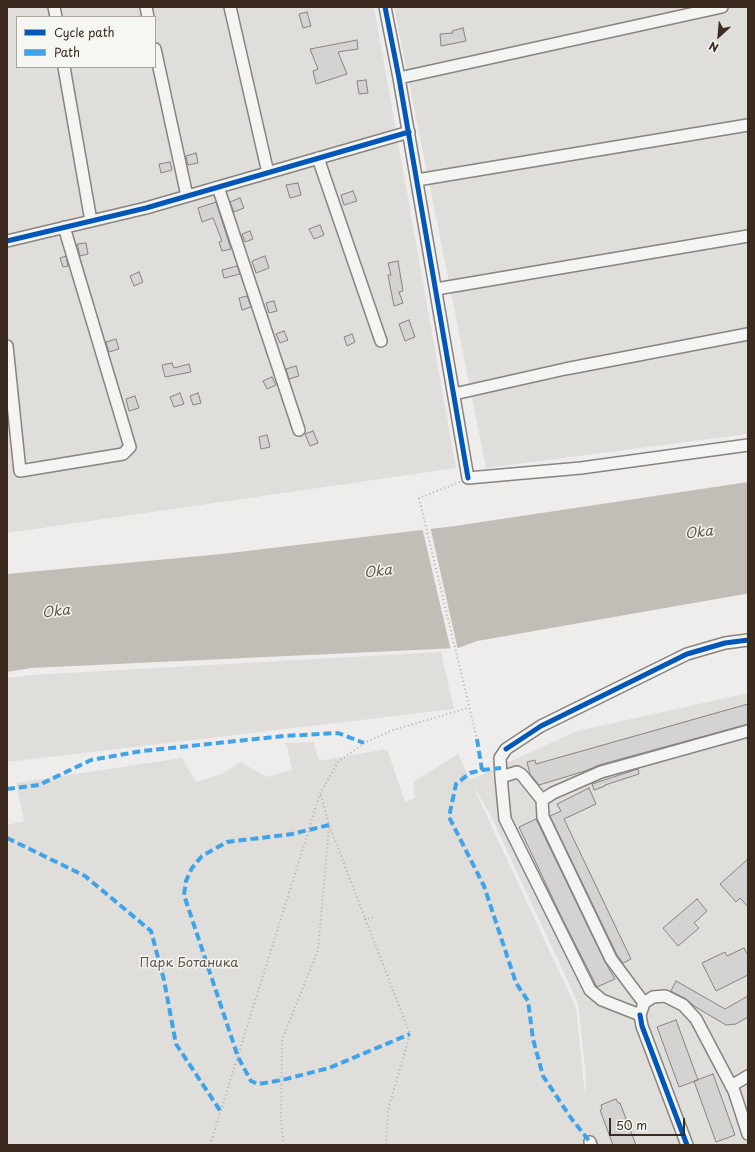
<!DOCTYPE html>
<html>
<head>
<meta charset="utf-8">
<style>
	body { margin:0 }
	#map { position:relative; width:755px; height:1152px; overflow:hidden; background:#eeedeb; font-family:"Playpen Sans",sans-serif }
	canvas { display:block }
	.frame { position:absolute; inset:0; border:8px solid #3b2a1e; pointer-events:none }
	.legend { position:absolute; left:16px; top:16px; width:140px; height:52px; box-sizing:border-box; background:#f6f6f2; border:1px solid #aba49d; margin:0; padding:5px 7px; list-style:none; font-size:12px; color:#3b2a1e }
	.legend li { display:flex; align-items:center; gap:8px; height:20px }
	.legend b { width:20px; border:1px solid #aba49d }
	.north { position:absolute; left:699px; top:16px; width:40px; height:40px; -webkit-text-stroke:3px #f6f6f2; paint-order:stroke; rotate:206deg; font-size:11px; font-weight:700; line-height:16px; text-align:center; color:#3b2a1e }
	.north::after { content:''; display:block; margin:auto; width:14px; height:18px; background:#3b2a1e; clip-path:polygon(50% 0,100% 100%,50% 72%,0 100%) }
	.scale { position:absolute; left:609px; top:1118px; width:76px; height:18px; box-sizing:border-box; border:2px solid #3b2a1e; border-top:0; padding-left:5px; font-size:12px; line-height:14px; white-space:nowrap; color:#3b2a1e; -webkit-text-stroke:3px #f6f6f2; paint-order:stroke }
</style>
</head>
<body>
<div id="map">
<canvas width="755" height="1152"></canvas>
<div class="frame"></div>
<ul class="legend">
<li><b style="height:5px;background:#0057b8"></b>Cycle path</li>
<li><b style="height:5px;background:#3fa3ea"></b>Path</li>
</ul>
<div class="north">N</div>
<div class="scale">50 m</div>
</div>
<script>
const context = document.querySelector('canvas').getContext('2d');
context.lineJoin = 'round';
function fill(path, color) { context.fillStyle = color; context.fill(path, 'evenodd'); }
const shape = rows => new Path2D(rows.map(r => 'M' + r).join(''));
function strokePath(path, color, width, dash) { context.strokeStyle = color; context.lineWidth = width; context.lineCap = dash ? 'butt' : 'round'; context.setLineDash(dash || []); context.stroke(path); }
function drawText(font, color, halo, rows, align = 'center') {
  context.font = font + ' "Playpen Sans",sans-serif'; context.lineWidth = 3; context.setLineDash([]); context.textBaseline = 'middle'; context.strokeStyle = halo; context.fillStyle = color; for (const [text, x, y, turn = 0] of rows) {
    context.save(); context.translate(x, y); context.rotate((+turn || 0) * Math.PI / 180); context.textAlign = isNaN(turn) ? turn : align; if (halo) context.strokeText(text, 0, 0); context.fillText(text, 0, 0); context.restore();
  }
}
fill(shape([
	[7,7,374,7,456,468,7,533],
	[17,17,155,17,155,67,17,67],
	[394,7,748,7,748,434,486,468],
	[441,652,454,709,7,762,7,678,31,675],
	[748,693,748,1145,7,1145,7,825,24,821,16,783,182,758,196,782,222,774,240,762,267,777,292,770,286,743,314,742,319,761,387,749,405,802,415,798,413,782,458,754,470,780,577,731],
	[473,786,489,812,578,1003,586,1078,585,1095,576,1008]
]), '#e0deda');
fill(shape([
	[748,482,748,594,745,594,477,641,458,648,31,668,7,672,7,574,222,554,455,526]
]), '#c2bdb7');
fill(shape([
	[430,526,458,650,451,651,422,527]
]), '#eeedeb');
const building = shape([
	[307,12,311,26,303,28,299,14,307,12],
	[463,28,466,41,441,46,440,34,453,33,452,31,463,28],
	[357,40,358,49,338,52,347,74,316,84,313,71,318,69,310,49,357,40],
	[366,80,368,93,359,94,357,81,366,80],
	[196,153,198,163,188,165,186,156,196,153],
	[170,162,172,170,161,173,159,164,170,162],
	[298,183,301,195,290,198,286,185,298,183],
	[353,191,357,201,344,205,341,195,353,191],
	[240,198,244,208,234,212,230,202,240,198],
	[216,202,231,249,222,251,219,242,222,241,213,218,202,222,198,208,216,202],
	[320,225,324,235,314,239,309,229,320,225],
	[250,231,253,239,245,242,242,234,250,231],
	[86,243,88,254,80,256,77,244,86,243],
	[66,256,68,266,63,267,60,258,66,256],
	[265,256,269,268,256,273,252,261,265,256],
	[398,261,403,291,399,292,403,303,394,306,388,275,391,275,388,263,398,261],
	[237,266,240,274,224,278,222,270,237,266],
	[139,272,143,282,134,286,130,276,139,272],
	[247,296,251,307,242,310,239,298,247,296],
	[274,301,277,311,269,313,266,303,274,301],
	[409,320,415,337,405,341,399,324,409,320],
	[284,331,288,340,280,343,276,334,284,331],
	[352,334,355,342,347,346,344,337,352,334],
	[116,339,119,349,109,352,106,342,116,339],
	[172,363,174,368,189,364,191,372,165,377,162,365,172,363],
	[296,366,299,376,289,379,286,369,296,366],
	[272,377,276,385,267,389,263,381,272,377],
	[180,393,184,404,174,407,170,397,180,393],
	[198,393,201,403,193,405,190,396,198,393],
	[135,396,139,408,129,411,126,399,135,396],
	[313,431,318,443,310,446,305,434,313,431],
	[267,435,270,447,261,449,259,437,267,435],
	[748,704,748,724,599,765,585,771,539,785,530,774,527,762,535,760,536,764,748,704],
	[638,769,639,774,605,785,605,786,594,790,592,784,638,769],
	[589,788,596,804,564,819,631,959,623,963,617,955,550,816,561,811,557,804,589,788],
	[536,819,605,962,615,979,597,987,562,918,519,827,536,819],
	[748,859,748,907,740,898,736,902,720,884,748,859],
	[697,899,707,911,694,923,699,928,678,946,663,928,697,899],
	[744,948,748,955,748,975,716,991,702,963,725,952,727,956,744,948],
	[676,981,725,1009,748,996,748,1017,736,1024,726,1025,694,1006,686,999,671,991,676,981],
	[676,1020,698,1080,679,1087,657,1027,676,1020],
	[713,1074,735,1135,716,1142,694,1081,713,1074],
	[616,1099,618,1103,620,1103,636,1145,613,1145,600,1110,602,1109,601,1105,616,1099]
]);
fill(building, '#d4d3d1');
strokePath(building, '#87837f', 1);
const minor = shape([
	[54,7,56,17],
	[146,7,148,17],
	[230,7,268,173],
	[385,7,399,78,468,478,581,468,748,445],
	[155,49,187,196],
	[64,67,91,221],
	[399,78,722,7],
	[318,158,381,341],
	[417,180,748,125],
	[218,187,299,430],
	[7,241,146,208,409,132],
	[436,289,748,236],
	[7,346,20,471,123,454,130,447,64,227],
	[454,394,565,369,748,334],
	[501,777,500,758,506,749,541,726,687,654,725,643,748,640],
	[542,800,543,817,611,959,644,1003],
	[640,1015,602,1000,590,990,505,819,501,777,517,772,522,775,542,800,553,793,601,772,748,731],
	[731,1086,748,1076],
	[590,1142,591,1145],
	[687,1145,642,1026,640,1015,644,1003,653,997,665,996,683,1005,696,1019,734,1091,748,1134]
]);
strokePath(minor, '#87837f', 14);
strokePath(shape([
	[460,482,419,498,477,739],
	[321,795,329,825,410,1034,388,1110,386,1145],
	[364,919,376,917],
	[210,1145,320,794,338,762,364,743,393,730,468,708],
	[284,1145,281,1121,282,1040,318,950,329,827]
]), '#b1afad', 2, [1, 3]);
strokePath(minor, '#f4f4f2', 11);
strokePath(shape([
	[477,739,482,770,470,773,456,784,449,817,484,886,516,983,528,1001,533,1039,543,1076,571,1118,590,1142],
	[482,770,501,768],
	[7,789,39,785,91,760,142,751,284,736,338,733,364,743],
	[329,825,292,834,227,842,202,856,192,868,186,881,184,895,238,1057,251,1081,258,1084,282,1080,329,1068,410,1034],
	[7,838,85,876,151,931,164,980,176,1044,221,1112]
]), '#3fa3ea', 4, [8, 4]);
strokePath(shape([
	[385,7,399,78,468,478],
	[7,241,146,208,409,132],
	[506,749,541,726,687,654,725,643,748,640],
	[640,1015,642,1026,687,1145]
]), '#0057b8', 5);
drawText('13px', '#61544a', '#f6f6f2', [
	["Парк Ботаника",189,963]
]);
drawText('italic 14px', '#64564c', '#f6f6f2', [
	["Oka",699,533,-7],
	["Oka",378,572,-7],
	["Oka",56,612,-7]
]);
</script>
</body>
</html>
